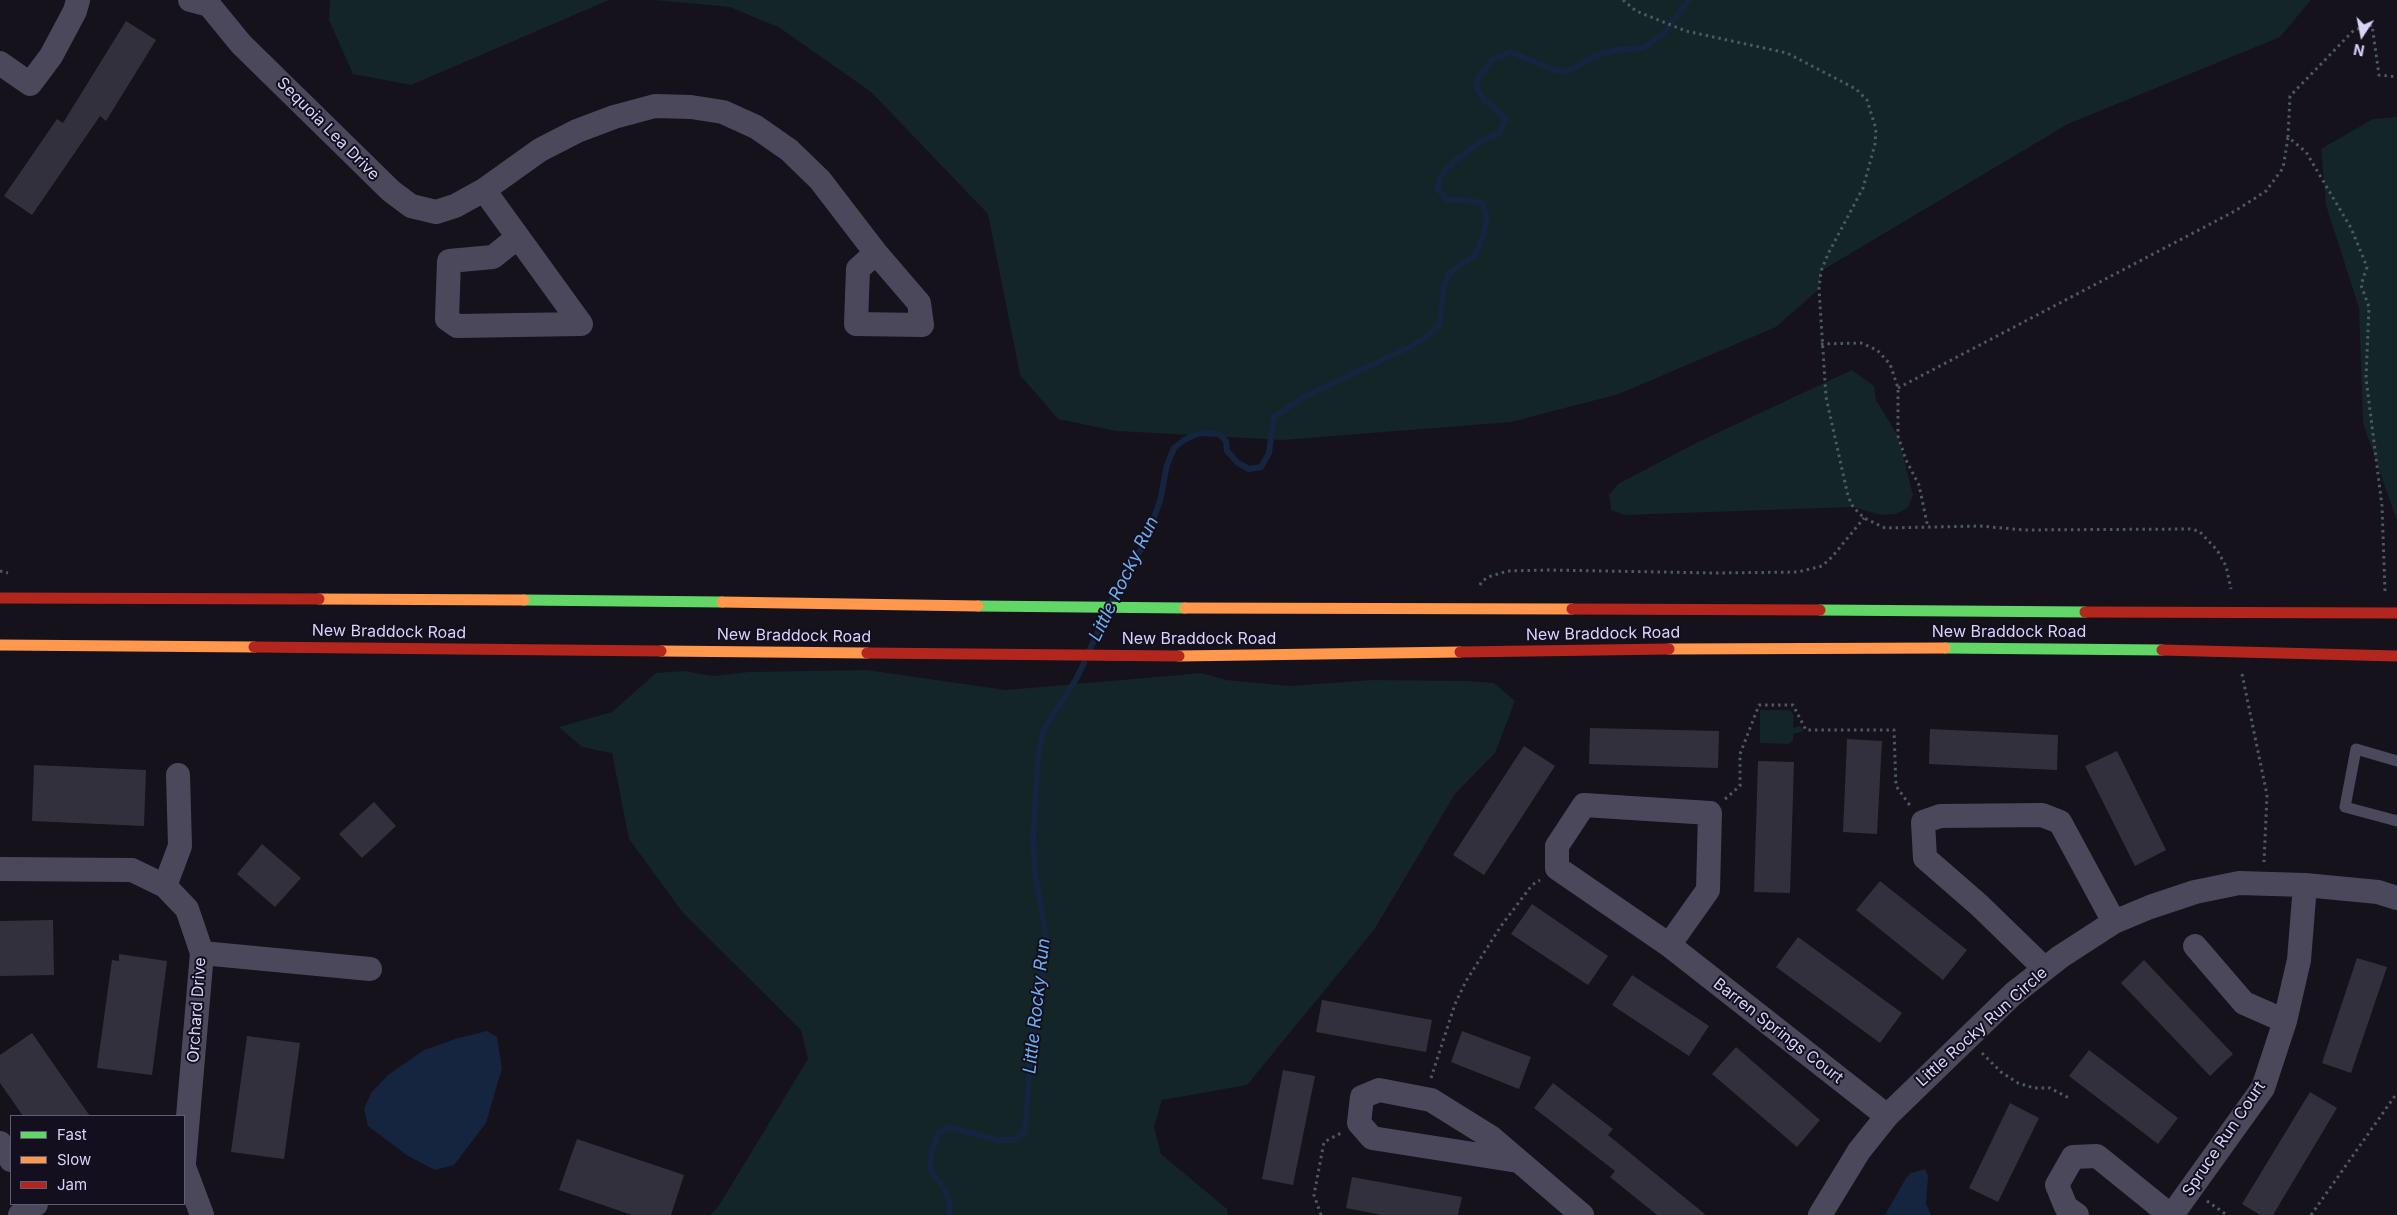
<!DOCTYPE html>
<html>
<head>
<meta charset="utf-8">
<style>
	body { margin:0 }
	#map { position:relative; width:2397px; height:1215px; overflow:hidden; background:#15121c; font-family:Inter,sans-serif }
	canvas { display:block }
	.legend { position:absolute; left:10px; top:1115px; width:175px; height:90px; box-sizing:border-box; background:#130f1f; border:1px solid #625d76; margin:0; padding:6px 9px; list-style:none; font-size:15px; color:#d9d3f9 }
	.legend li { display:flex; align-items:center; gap:10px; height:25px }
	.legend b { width:25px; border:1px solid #625d76 }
	.north { position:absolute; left:2337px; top:10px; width:50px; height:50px; -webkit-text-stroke:4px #130f1f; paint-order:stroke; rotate:191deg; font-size:14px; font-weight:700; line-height:20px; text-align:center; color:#d9d3f9 }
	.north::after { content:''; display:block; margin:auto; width:18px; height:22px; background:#d9d3f9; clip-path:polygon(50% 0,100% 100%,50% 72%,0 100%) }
</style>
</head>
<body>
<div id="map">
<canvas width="2397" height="1215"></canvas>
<ul class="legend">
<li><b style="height:6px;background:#63d668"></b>Fast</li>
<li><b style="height:6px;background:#ff974d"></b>Slow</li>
<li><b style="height:6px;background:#b3261e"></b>Jam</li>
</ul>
<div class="north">N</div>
</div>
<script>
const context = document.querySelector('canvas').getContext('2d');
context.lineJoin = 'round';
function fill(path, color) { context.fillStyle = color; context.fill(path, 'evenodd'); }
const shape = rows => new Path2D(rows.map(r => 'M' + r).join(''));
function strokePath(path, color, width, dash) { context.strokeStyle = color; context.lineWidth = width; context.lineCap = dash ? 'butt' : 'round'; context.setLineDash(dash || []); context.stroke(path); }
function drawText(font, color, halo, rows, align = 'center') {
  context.font = font + ' Inter,sans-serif'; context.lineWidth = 4; context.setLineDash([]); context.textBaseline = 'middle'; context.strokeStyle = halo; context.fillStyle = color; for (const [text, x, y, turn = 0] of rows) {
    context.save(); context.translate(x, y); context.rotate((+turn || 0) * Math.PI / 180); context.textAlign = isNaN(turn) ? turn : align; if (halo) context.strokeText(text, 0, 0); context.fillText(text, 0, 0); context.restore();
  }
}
fill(shape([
	[330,0,609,0,411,85,353,74,329,20],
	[654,0,2311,0,2280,37,2068,124,1821,271,1819,289,1776,327,1619,394,1511,422,1283,440,1116,431,1058,419,1020,375,988,214,871,92,780,28,730,7],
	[2397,117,2397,521,2363,423,2359,308,2326,205,2321,149,2373,119],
	[1852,370,1874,386,1876,400,1898,436,1913,495,1908,508,1895,514,1881,515,1853,507,1625,515,1611,510,1609,495,1618,484,1698,442],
	[867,670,1006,690,1202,673,1226,680,1289,686,1372,680,1467,681,1494,683,1515,701,1495,753,1455,794,1374,930,1247,1085,1162,1100,1154,1127,1161,1154,1227,1209,1228,1215,710,1215,718,1207,808,1059,801,1030,683,913,629,839,612,753,582,747,559,727,612,712,656,673,684,671,713,676,749,672],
	[1760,710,1790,710,1794,716,1793,728,1800,726,1804,731,1793,734,1793,741,1788,744,1760,743]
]), '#132526');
fill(shape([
	[487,1031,497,1037,502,1068,486,1123,454,1165,435,1170,408,1156,368,1126,364,1109,371,1093,388,1075,424,1050,458,1038],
	[1925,1169,1928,1176,1926,1203,1931,1215,1885,1215,1906,1178,1911,1173]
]), '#15243f');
strokePath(shape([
	[1112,601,1126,570,1143,547,1160,501,1167,465,1174,448,1184,440,1199,433,1219,434,1226,441,1227,451,1238,463,1249,469,1261,467,1269,453,1274,417,1306,396,1412,346,1426,337,1439,325,1444,287,1449,273,1475,255,1483,236,1487,217,1482,203,1466,200,1447,200,1437,188,1442,173,1452,163,1483,140,1499,133,1506,120,1496,109,1484,100,1476,87,1479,76,1493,59,1511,52,1554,70,1566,72,1597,55,1617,50,1643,48,1662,35,1689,0],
	[1090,649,1106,615],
	[949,1215,950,1204,946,1191,930,1170,932,1151,938,1134,949,1127,997,1140,1014,1140,1025,1132,1031,1048,1047,942,1035,874,1033,837,1038,756,1044,729,1075,681,1084,663]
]), '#15243f', 6);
fill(shape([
	[126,21,156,40,106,121,100,116,32,215,4,196,57,119,63,123],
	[1590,728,1719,731,1718,768,1589,764],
	[1930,729,2058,735,2057,770,1929,764],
	[1847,739,1882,741,1877,834,1843,832],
	[1524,746,1555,766,1484,875,1453,855],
	[2117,751,2166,850,2135,866,2085,766],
	[1758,761,1794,762,1790,893,1754,892],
	[34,765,146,770,144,826,32,821],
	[374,802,396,826,362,858,339,834],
	[262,844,301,878,275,907,237,874],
	[1880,881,1967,950,1943,980,1856,910],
	[1532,904,1608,956,1588,985,1511,934],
	[53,920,54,975,0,976,0,921],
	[1798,937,1902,1013,1880,1043,1776,967],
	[119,954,167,961,152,1075,97,1068,112,960,119,961],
	[2357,958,2387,967,2351,1073,2322,1063],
	[2144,960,2233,1054,2210,1076,2121,983],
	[1632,975,1709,1026,1689,1056,1612,1005],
	[1322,1000,1432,1020,1426,1052,1316,1032],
	[1462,1031,1531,1057,1519,1089,1451,1062],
	[32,1033,66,1082,90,1116,23,1116,0,1083,0,1055],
	[247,1036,300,1043,284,1159,231,1152],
	[1736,1047,1820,1120,1797,1147,1712,1074],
	[2089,1050,2178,1118,2158,1144,2069,1076],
	[1283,1070,1315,1076,1293,1185,1262,1179],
	[1553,1083,1613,1129,1608,1135,1706,1215,1657,1215,1610,1177,1615,1171,1534,1108],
	[2310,1092,2337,1108,2273,1215,2260,1215,2242,1204],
	[2010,1103,2039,1118,1998,1202,1969,1188],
	[577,1139,684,1175,671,1215,632,1215,559,1190],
	[1352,1177,1462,1197,1458,1215,1382,1215,1346,1208]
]), '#33303e');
strokePath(shape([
	[1623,0,1636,11,1686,31,1787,53,1856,89,1867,100,1876,129,1875,144,1863,188,1828,254,1821,271,1819,289,1826,397,1848,496,1853,507,1864,518,1885,528,1980,526,2024,530,2190,529,2199,531,2217,550,2226,566,2231,589],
	[1821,344,1861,343,1877,350,1890,364,1898,388,1898,436,1906,460,1919,485,1928,528],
	[1898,388,2235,211,2266,191,2283,168,2288,138],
	[0,571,8,573],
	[1480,585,1482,581,1491,576,1508,571,1549,570,1716,573,1798,572,1822,566,1832,557,1864,518],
	[2385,591,2382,506,2366,378,2369,307,2361,285,2367,267,2351,228,2306,152,2288,137,2290,96,2354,30,2372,25,2379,75,2397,77],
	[2242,674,2267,795,2264,862],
	[1725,799,1740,786,1740,754,1759,705,1793,705,1806,730,1894,730,1896,786,1911,807],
	[1982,1053,2001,1072,2018,1083,2034,1088,2050,1088,2069,1098],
	[1431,1078,1455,1004,1466,981,1501,926,1532,885,1540,880],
	[2207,1201,2227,1215],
	[1321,1215,1314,1195,1324,1142,1341,1133],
	[2311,1215,2397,1093]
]), '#4e5964', 3, [2.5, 4]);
strokePath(shape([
	[2397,761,2356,749,2345,807,2397,821]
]), '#4b485b', 11);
strokePath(shape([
	[190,0,209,5,241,44,391,191,411,206,436,212,455,206,484,190,540,150,577,131,614,117,655,106,691,107,723,112,756,127,789,150,820,180,876,253,919,303,922,325,856,324,858,269,876,253],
	[0,63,30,84,51,56,75,11,78,0],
	[484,190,518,237,581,324,457,326,447,319,449,261,493,257,518,237],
	[0,869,132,870,165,886,187,909,202,953,184,1163],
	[165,886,180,846,178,775],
	[1669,945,1708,890,1710,813,1584,805,1557,846,1557,868,1669,945,1887,1116],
	[2195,946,2244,1003,2285,1021],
	[202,953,370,969],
	[2045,969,1979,905,1925,858,1923,822,1940,816,2042,815,2060,822,2114,922],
	[0,1143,11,1160],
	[1518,1161,1372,1138,1359,1123,1362,1097,1379,1090,1431,1100,1492,1138,1582,1215],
	[184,1167,202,1215],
	[20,1215,36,1204],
	[1820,1215,1859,1151,1887,1116,2013,994,2060,957,2114,922,2150,907,2195,892,2239,883,2305,885,2378,892,2397,898],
	[2077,1215,2066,1207,2057,1185,2073,1157,2097,1156,2170,1215],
	[2172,1215,2263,1088,2285,1021,2299,960,2305,885]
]), '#4b485b', 24);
strokePath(shape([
	[524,600,722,602],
	[978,606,1185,608],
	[1820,610,2085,612],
	[1945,648,2162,650]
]), '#63d668', 11);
strokePath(shape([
	[319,599,524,600],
	[722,602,978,606],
	[1185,608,1572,609],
	[0,645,254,647],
	[1669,649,1945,648],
	[661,651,867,653],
	[1179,656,1460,652]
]), '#ff974d', 11);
strokePath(shape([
	[0,598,319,599],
	[1572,609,1820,610],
	[2085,612,2397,613],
	[254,647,661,651],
	[2162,650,2397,656],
	[1460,652,1669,649],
	[867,653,1179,656]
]), '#b3261e', 11);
drawText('16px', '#d9d3f9', '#130f1f', [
	["Sequoia Lea Drive",328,129,45],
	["New Braddock Road",389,632,1],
	["New Braddock Road",2009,632],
	["New Braddock Road",1603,634,-1],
	["New Braddock Road",794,636,1],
	["New Braddock Road",1199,639],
	["Orchard Drive",197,1010,-86],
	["Little Rocky Run Circle",1982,1027,-42],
	["Barren Springs Court",1778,1031,38],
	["Spruce Run Court",2224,1139,-56]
]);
drawText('italic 18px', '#6eaeec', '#130f1f', [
	["Little Rocky Run",1124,579,-64],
	["Little Rocky Run",1037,1006,-84]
]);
</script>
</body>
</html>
